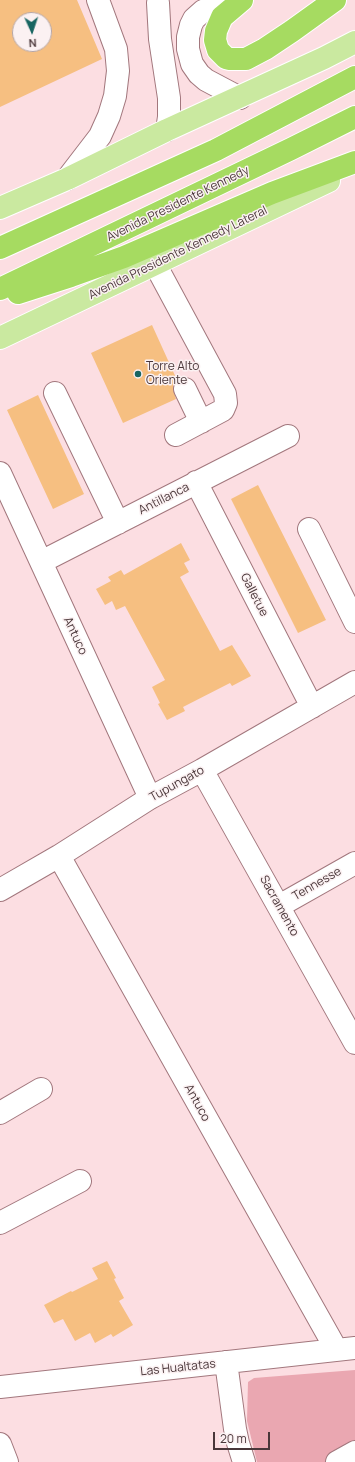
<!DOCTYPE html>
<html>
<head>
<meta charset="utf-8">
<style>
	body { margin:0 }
	#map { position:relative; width:355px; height:1462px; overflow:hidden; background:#fcdee2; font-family:Manrope,sans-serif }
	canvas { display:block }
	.north { position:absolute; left:12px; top:12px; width:40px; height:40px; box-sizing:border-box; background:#fbf1f2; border:1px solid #b4a6a8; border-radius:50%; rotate:177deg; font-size:11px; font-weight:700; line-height:16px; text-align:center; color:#493639 }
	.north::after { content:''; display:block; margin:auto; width:14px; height:18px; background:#186561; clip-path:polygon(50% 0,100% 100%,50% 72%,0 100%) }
	.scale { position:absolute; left:213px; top:1432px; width:57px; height:18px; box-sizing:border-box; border:2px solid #493639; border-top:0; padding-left:5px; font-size:12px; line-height:14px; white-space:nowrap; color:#493639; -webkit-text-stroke:3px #fbf1f2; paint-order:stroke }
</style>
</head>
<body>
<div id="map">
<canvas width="355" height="1462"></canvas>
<div class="north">N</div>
<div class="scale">20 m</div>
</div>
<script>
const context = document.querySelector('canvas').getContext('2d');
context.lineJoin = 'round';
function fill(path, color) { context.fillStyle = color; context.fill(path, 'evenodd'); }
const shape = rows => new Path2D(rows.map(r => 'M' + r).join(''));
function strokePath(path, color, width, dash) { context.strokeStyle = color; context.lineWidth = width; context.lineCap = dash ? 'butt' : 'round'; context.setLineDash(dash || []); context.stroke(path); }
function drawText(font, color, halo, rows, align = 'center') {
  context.font = font + ' Manrope,sans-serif'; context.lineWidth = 3; context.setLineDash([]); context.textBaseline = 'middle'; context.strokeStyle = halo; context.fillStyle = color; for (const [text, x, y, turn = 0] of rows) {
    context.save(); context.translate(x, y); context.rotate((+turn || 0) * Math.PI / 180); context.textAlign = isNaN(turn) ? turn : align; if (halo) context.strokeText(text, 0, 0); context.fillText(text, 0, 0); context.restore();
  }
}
fill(shape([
	[355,1370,355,1446,327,1462,257,1462,247,1421,248,1382,254,1378]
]), '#eaa7b1');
fill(shape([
	[0,0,77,0,102,59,0,107],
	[20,20,44,20,44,44,20,44],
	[152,325,177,380,174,382,173,388,176,399,123,423,91,353],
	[38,395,84,494,53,509,7,410],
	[258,485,326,620,298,633,231,499],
	[181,543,190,560,184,563,189,572,180,577,220,651,232,645,251,676,232,686,230,683,183,707,185,711,167,720,158,704,160,703,152,687,165,680,125,606,116,610,112,601,105,605,96,589,111,581,108,577,121,570,124,575],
	[107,1261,116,1278,114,1279,124,1298,119,1301,133,1325,113,1337,111,1334,95,1343,90,1333,75,1341,63,1319,54,1323,44,1305,71,1291,72,1292,98,1279,92,1268]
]), '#f6bf81');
const minor = shape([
	[226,0,203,11,194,19,191,25,188,37,188,49,192,64,199,74,206,80,240,98],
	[158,3,160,39,169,98,169,117,167,130],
	[67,179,100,136,109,116,115,96,118,71,116,49,98,0],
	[155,264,225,394,226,403,223,410,176,435],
	[185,389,201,422],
	[55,393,118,523],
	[0,473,150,798],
	[196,482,312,707],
	[309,529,355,622],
	[41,562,288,436],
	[202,770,355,1043],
	[59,856,336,1349],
	[0,890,59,856,150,798,202,770,355,682],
	[279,906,355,863],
	[0,1113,41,1089],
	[0,1223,80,1181],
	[226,1362,235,1429,238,1443,244,1462],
	[0,1387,355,1348],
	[0,1444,7,1462],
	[337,1462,355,1452]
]);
const major = shape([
	[0,208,67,179,167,130,324,58,355,42],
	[0,338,329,181]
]);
const highway = shape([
	[242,0,222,17,216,31,215,40,218,50,226,58,230,59,246,59,265,49,292,31,335,0],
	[0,248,216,150,355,77],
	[0,289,291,149,355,117],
	[18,293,71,276,124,257,272,193,355,162]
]);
strokePath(minor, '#a2777d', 24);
strokePath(major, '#fff', 24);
strokePath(highway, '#fff', 24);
strokePath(minor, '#fff', 22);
strokePath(major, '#cae9a0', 22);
strokePath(highway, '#a6db61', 22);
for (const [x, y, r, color] of [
	[138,374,4,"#186561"]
]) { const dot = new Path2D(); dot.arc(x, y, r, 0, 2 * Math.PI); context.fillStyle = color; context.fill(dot); strokePath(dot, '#fbf1f2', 1.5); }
drawText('12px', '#493639', '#fbf1f2', [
	["Avenida Presidente Kennedy",178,204,-26],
	["Avenida Presidente Kennedy Lateral",178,253,-26],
	["Antillanca",164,499,-27],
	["Galletue",254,595,63],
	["Antuco",75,636,65],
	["Tupungato",177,784,-29],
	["Tennesse",317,884,-30],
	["Sacramento",279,906,61],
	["Antuco",197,1103,61],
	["Las Hualtatas",178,1368,-6]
]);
drawText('12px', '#493639', '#fbf1f2', [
	["Torre Alto",146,367],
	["Oriente",146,381]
], 'left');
</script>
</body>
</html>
